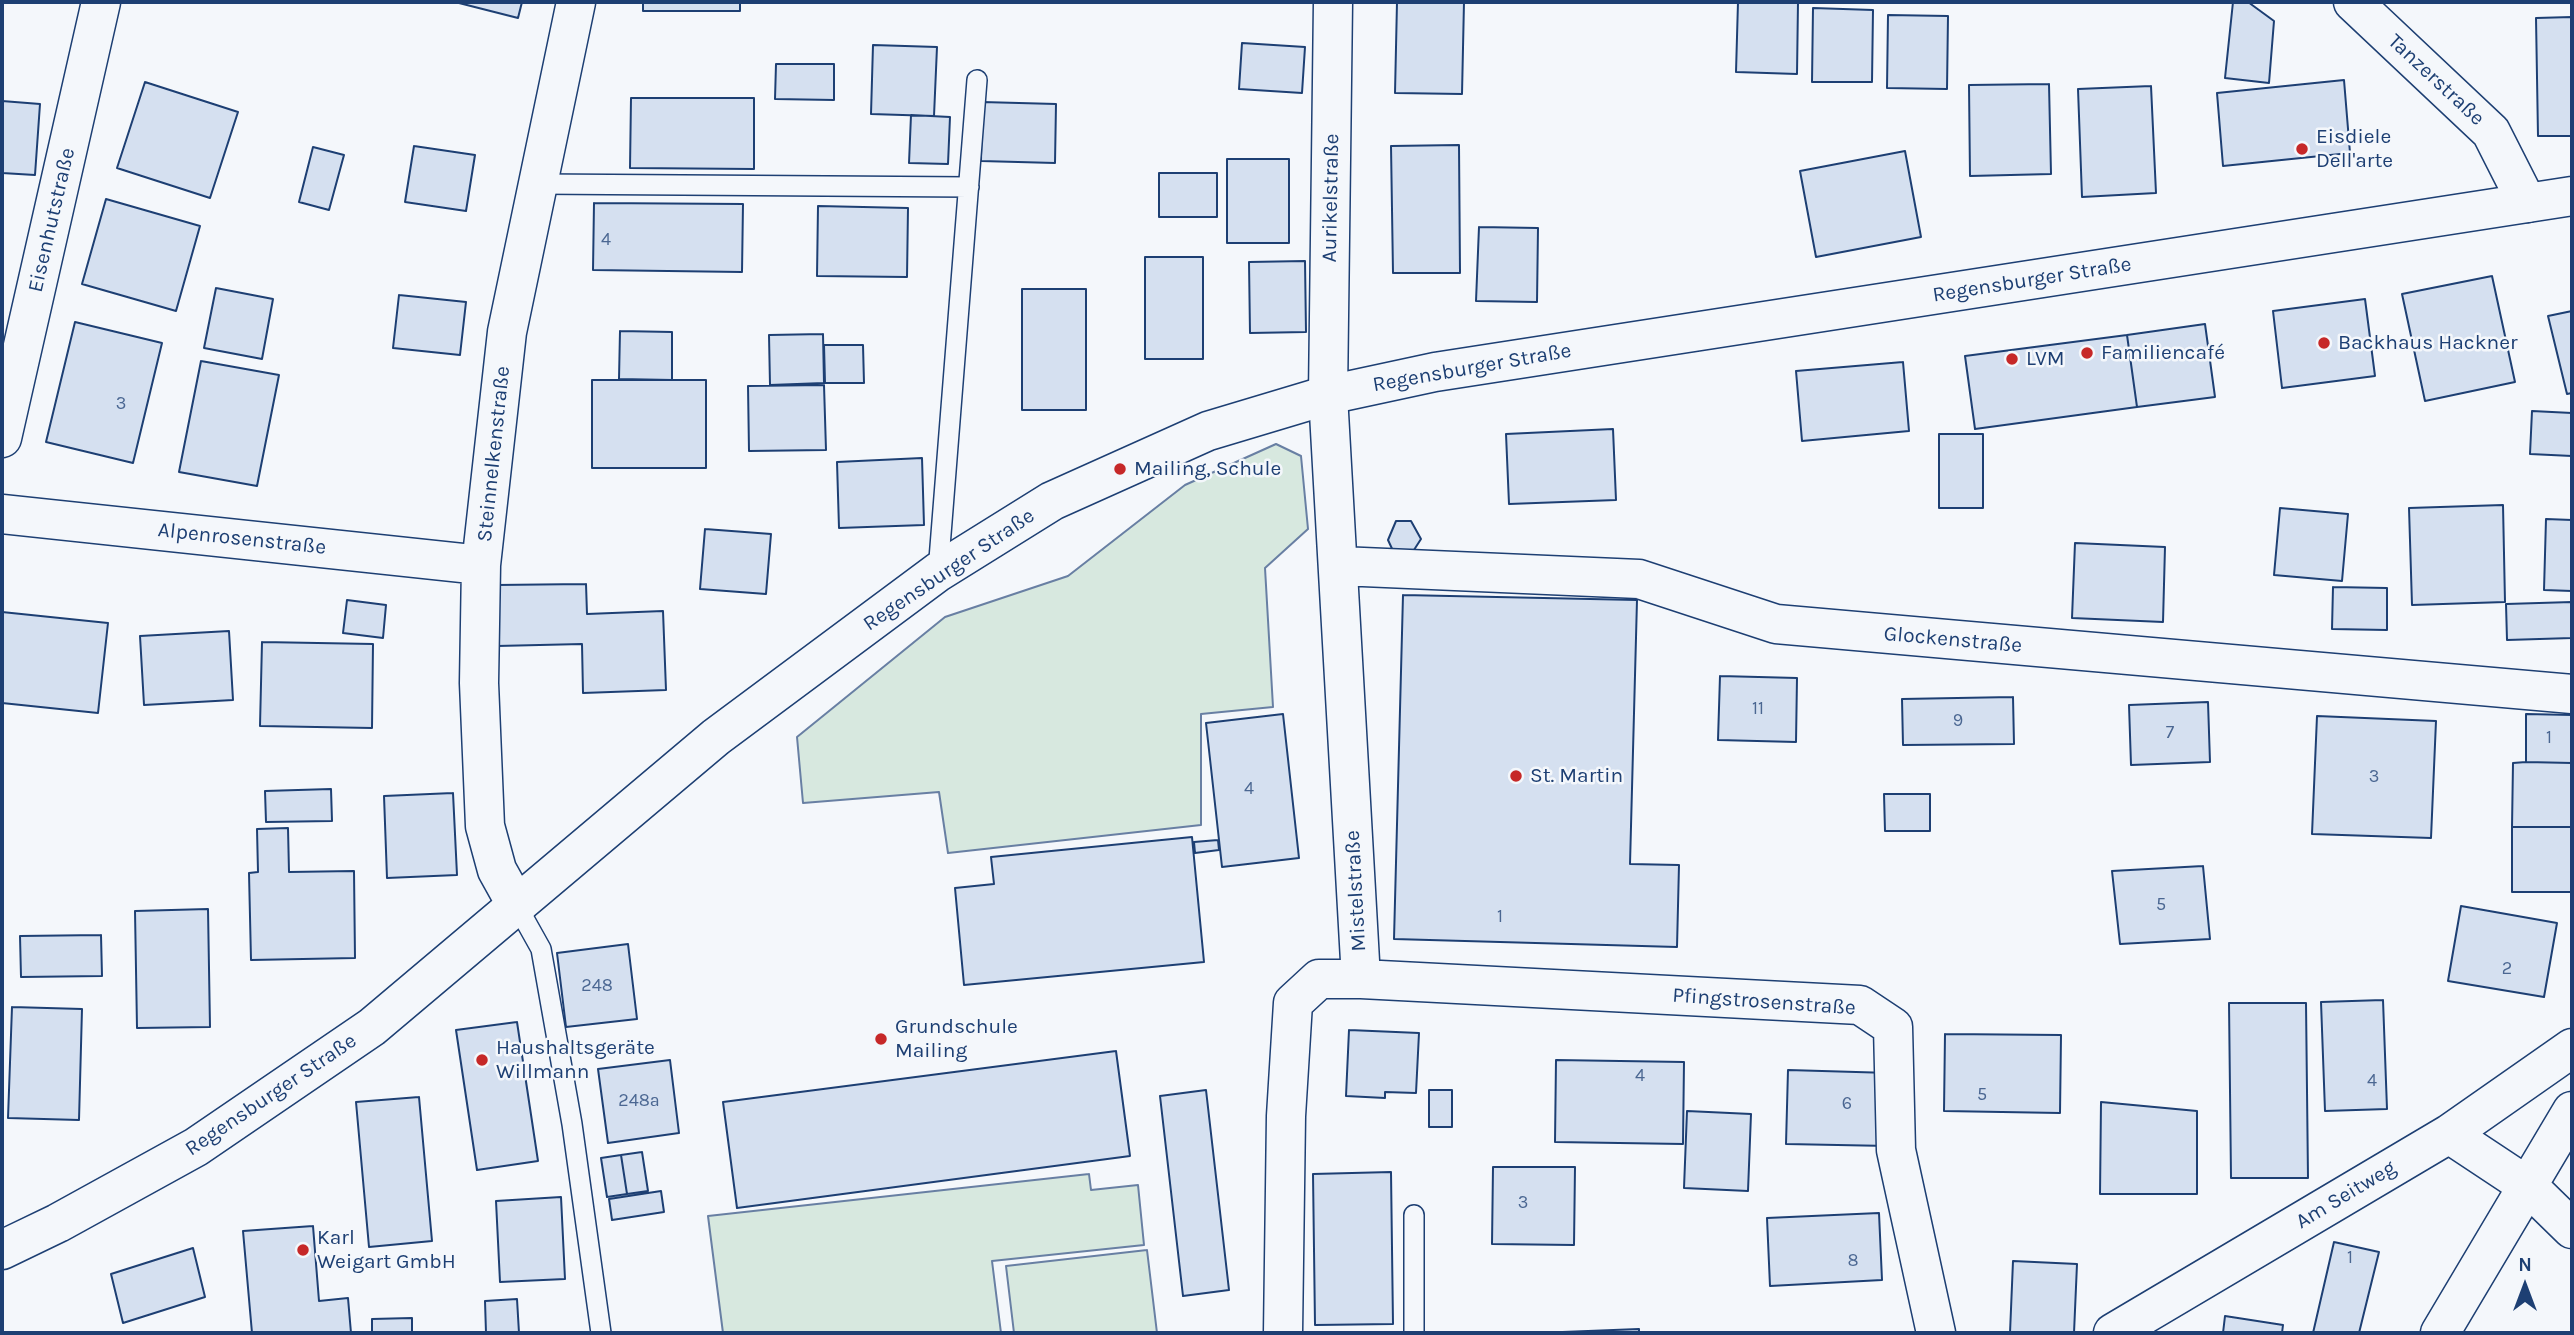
<!DOCTYPE html>
<html>
<head>
<meta charset="utf-8">
<style>
	body { margin:0 }
	#map { position:relative; width:2574px; height:1335px; overflow:hidden; background:#f4f7fb; font-family:Karla,sans-serif }
	canvas { display:block }
	.frame { position:absolute; inset:0; border:4px solid #1d3f73; pointer-events:none }
	.north { position:absolute; left:2490px; top:1251px; width:70px; height:70px; -webkit-text-stroke:5px #f4f7fb; paint-order:stroke; rotate:0deg; font-size:19px; font-weight:700; line-height:28px; text-align:center; color:#1d3f73 }
	.north::after { content:''; display:block; margin:auto; width:24px; height:32px; background:#1d3f73; clip-path:polygon(50% 0,100% 100%,50% 72%,0 100%) }
</style>
</head>
<body>
<div id="map">
<canvas width="2574" height="1335"></canvas>
<div class="frame"></div>
<div class="north">N</div>
</div>
<script>
const context = document.querySelector('canvas').getContext('2d');
context.lineJoin = 'round';
function fill(path, color) { context.fillStyle = color; context.fill(path, 'evenodd'); }
const shape = rows => new Path2D(rows.map(r => 'M' + r).join(''));
function strokePath(path, color, width, dash) { context.strokeStyle = color; context.lineWidth = width; context.lineCap = dash ? 'butt' : 'round'; context.setLineDash(dash || []); context.stroke(path); }
function drawText(font, color, halo, rows, align = 'center') {
  context.font = font + ' Karla,sans-serif'; context.lineWidth = 5; context.setLineDash([]); context.textBaseline = 'middle'; context.strokeStyle = halo; context.fillStyle = color; for (const [text, x, y, turn = 0] of rows) {
    context.save(); context.translate(x, y); context.rotate((+turn || 0) * Math.PI / 180); context.textAlign = isNaN(turn) ? turn : align; if (halo) context.strokeText(text, 0, 0); context.fillText(text, 0, 0); context.restore();
  }
}
const green = shape([
	[1276,444,1301,456,1308,529,1265,568,1273,707,1201,714,1201,825,948,853,939,792,803,803,797,737,945,617,1068,576,1185,485,1276,444],
	[1089,1174,1091,1190,1138,1185,1144,1245,992,1261,1001,1333,723,1333,708,1216,1089,1174],
	[1147,1250,1157,1333,1014,1333,1006,1266,1147,1250]
]);
fill(green, '#d7e8df');
strokePath(green, '#687fa3', 2);
const building = shape([
	[455,2,522,2,518,18,455,2],
	[643,2,740,2,740,11,643,11,643,2],
	[1397,2,1464,2,1462,94,1395,93,1397,2],
	[1738,2,1798,2,1797,74,1736,72,1738,2],
	[2233,2,2248,2,2274,21,2269,83,2225,78,2233,2],
	[1813,8,1873,10,1872,82,1812,82,1813,8],
	[1888,15,1948,16,1947,89,1887,88,1888,15],
	[2572,17,2572,136,2538,136,2536,18,2572,17],
	[1242,43,1305,47,1302,93,1239,89,1242,43],
	[873,45,937,47,934,116,871,114,873,45],
	[776,64,834,64,834,100,775,99,776,64],
	[2344,80,2350,153,2223,166,2217,93,2344,80],
	[145,82,238,112,210,198,117,168,145,82],
	[2049,84,2051,174,1970,176,1969,85,2049,84],
	[2151,86,2156,193,2082,197,2078,89,2151,86],
	[631,98,754,98,754,169,630,168,631,98],
	[2,101,40,104,35,175,2,173,2,101],
	[982,102,1056,104,1055,163,981,161,982,102],
	[911,115,950,117,948,164,909,163,911,115],
	[1459,145,1460,273,1393,273,1391,146,1459,145],
	[414,146,475,155,466,211,405,202,414,146],
	[313,147,344,155,329,210,299,202,313,147],
	[1905,151,1921,237,1816,257,1800,171,1905,151],
	[1227,159,1289,159,1289,243,1227,243,1227,159],
	[1159,173,1217,173,1217,217,1159,217,1159,173],
	[106,199,200,226,176,311,82,284,106,199],
	[594,203,743,204,742,272,593,270,594,203],
	[818,206,908,208,907,277,817,276,818,206],
	[1479,227,1538,228,1537,302,1476,301,1479,227],
	[1145,257,1203,257,1203,359,1145,359,1145,257],
	[1305,261,1306,332,1250,333,1249,262,1305,261],
	[2492,276,2515,382,2425,401,2402,294,2492,276],
	[216,288,273,299,262,359,204,348,216,288],
	[1022,289,1086,289,1086,410,1022,410,1022,289],
	[399,295,466,302,460,355,393,348,399,295],
	[2365,299,2375,376,2282,388,2273,311,2365,299],
	[2572,311,2572,393,2567,394,2548,316,2572,311],
	[75,322,162,343,133,463,46,442,75,322],
	[2205,324,2215,397,2137,407,2127,335,2205,324],
	[620,331,672,332,672,380,619,379,620,331],
	[823,334,824,383,770,385,769,335,823,334],
	[2127,335,2137,407,1975,429,1965,356,2127,335],
	[824,345,863,345,864,383,825,383,824,345],
	[201,361,279,375,257,486,179,472,201,361],
	[1903,362,1909,431,1802,441,1796,371,1903,362],
	[592,380,706,380,706,468,592,468,592,380],
	[824,385,826,450,749,451,748,386,824,385],
	[2532,411,2572,413,2572,456,2530,454,2532,411],
	[1613,429,1616,500,1509,504,1506,434,1613,429],
	[1939,434,1983,434,1983,508,1939,508,1939,434],
	[922,458,924,525,839,528,837,462,922,458],
	[2503,505,2505,602,2412,605,2409,508,2503,505],
	[2280,508,2348,514,2342,581,2274,575,2280,508],
	[2546,519,2572,520,2572,591,2544,590,2546,519],
	[1396,521,1411,521,1421,539,1412,553,1394,553,1388,540,1396,521],
	[705,529,771,534,766,594,700,589,705,529],
	[2075,543,2165,547,2163,622,2072,618,2075,543],
	[586,584,587,614,663,611,666,690,583,693,582,644,497,646,496,585,586,584],
	[2333,587,2387,588,2387,630,2332,629,2333,587],
	[1403,595,1637,600,1630,864,1679,865,1677,947,1394,939,1403,595],
	[347,600,386,605,383,638,343,633,347,600],
	[2572,602,2572,638,2507,640,2506,604,2572,602],
	[2,612,108,623,98,713,2,703,2,612],
	[229,631,233,700,144,705,140,636,229,631],
	[262,642,373,644,372,728,260,726,262,642],
	[1720,676,1797,678,1796,742,1718,740,1720,676],
	[2013,697,2014,744,1903,745,1902,699,2013,697],
	[2208,702,2210,762,2131,765,2129,705,2208,702],
	[1283,714,1299,858,1222,867,1206,723,1283,714],
	[2526,714,2572,715,2572,763,2526,762,2526,714],
	[2317,716,2436,721,2431,838,2312,834,2317,716],
	[2526,762,2572,763,2572,827,2512,827,2513,763,2526,762],
	[331,789,332,821,266,822,265,791,331,789],
	[453,793,457,875,387,878,384,796,453,793],
	[1884,794,1930,794,1930,831,1885,831,1884,794],
	[2512,827,2572,827,2572,892,2512,892,2512,827],
	[288,828,289,872,354,871,355,958,251,960,249,873,258,872,257,829,288,828],
	[1192,837,1204,962,964,985,955,888,994,884,991,857,1192,837],
	[1218,840,1219,850,1195,853,1194,842,1218,840],
	[2203,866,2210,939,2120,944,2112,871,2203,866],
	[2461,906,2557,923,2544,997,2448,981,2461,906],
	[208,909,210,1027,137,1028,135,911,208,909],
	[101,935,102,976,21,977,20,936,101,935],
	[628,944,637,1019,566,1027,557,953,628,944],
	[2383,1000,2387,1109,2325,1111,2321,1002,2383,1000],
	[2229,1003,2306,1003,2308,1178,2231,1178,2229,1003],
	[12,1007,82,1009,79,1120,8,1118,12,1007],
	[517,1022,538,1161,477,1170,456,1030,517,1022],
	[1349,1030,1419,1033,1416,1093,1385,1092,1385,1098,1346,1096,1349,1030],
	[1945,1034,2061,1035,2060,1113,1944,1111,1945,1034],
	[1116,1051,1130,1156,737,1208,723,1102,1116,1051],
	[670,1060,679,1133,608,1143,598,1069,670,1060],
	[1556,1060,1684,1062,1683,1144,1555,1142,1556,1060],
	[1788,1070,1890,1073,1889,1146,1786,1144,1788,1070],
	[1206,1090,1229,1290,1183,1296,1160,1096,1206,1090],
	[1429,1090,1452,1090,1452,1127,1429,1127,1429,1090],
	[419,1097,432,1241,369,1247,356,1102,419,1097],
	[2101,1102,2197,1111,2197,1194,2100,1194,2101,1102],
	[1687,1111,1751,1114,1748,1191,1684,1188,1687,1111],
	[642,1152,648,1191,627,1194,621,1155,642,1152],
	[621,1155,627,1194,607,1197,601,1158,621,1155],
	[1493,1167,1575,1167,1574,1245,1492,1244,1493,1167],
	[1391,1172,1393,1324,1315,1325,1313,1174,1391,1172],
	[661,1191,664,1212,612,1220,609,1199,661,1191],
	[561,1197,565,1279,500,1282,496,1201,561,1197],
	[1879,1213,1882,1280,1770,1286,1767,1218,1879,1213],
	[313,1226,319,1301,348,1298,351,1333,252,1333,243,1231,313,1226],
	[2334,1242,2379,1252,2359,1333,2313,1333,2334,1242],
	[193,1248,205,1297,123,1323,111,1274,193,1248],
	[2013,1261,2077,1264,2074,1333,2010,1333,2013,1261],
	[517,1299,519,1333,486,1333,485,1301,517,1299],
	[2225,1316,2283,1325,2282,1333,2223,1333,2225,1316],
	[412,1318,412,1333,372,1333,372,1319,412,1318],
	[1639,1329,1639,1333,1537,1333,1639,1329]
]);
fill(building, '#d5e0f0');
strokePath(building, '#1d3f73', 2);
const lane = shape([
	[538,184,969,187],
	[938,572,977,80],
	[517,906,541,949,572,1124,601,1333],
	[1414,1215,1414,1333]
]);
const street = shape([
	[2353,2,2491,132,2527,203],
	[2,438,101,2],
	[2,514,481,565],
	[1340,566,1639,579,1776,624,2572,694],
	[517,906,497,870,485,826,479,683,481,565,507,332,576,2],
	[1361,979,1860,1005,1893,1027,1896,1150,1936,1333],
	[2449,1134,2529,1187,2572,1229],
	[1283,1333,1286,1116,1293,1003,1319,979,1361,979,1328,395,1333,2],
	[2113,1333,2449,1134,2572,1048],
	[2440,1333,2572,1111]
]);
const secondary = shape([
	[2,1250,58,1223,196,1147,372,1027,716,737,938,572,1052,501,1208,431,1328,395,1435,372,2572,196]
]);
strokePath(lane, '#1d3f73', 22);
strokePath(street, '#1d3f73', 41);
strokePath(secondary, '#1d3f73', 41);
strokePath(lane, '#f4f7fb', 19);
strokePath(street, '#f4f7fb', 38);
strokePath(secondary, '#f4f7fb', 38);
for (const [x, y, r, color] of [
	[2302,149,7,"#c62828"],
	[2324,343,7,"#c62828"],
	[2087,353,7,"#c62828"],
	[2012,359,7,"#c62828"],
	[1120,469,7,"#c62828"],
	[1516,776,7,"#c62828"],
	[881,1039,7,"#c62828"],
	[482,1060,7,"#c62828"],
	[303,1250,7,"#c62828"]
]) { const dot = new Path2D(); dot.arc(x, y, r, 0, 2 * Math.PI); context.fillStyle = color; context.fill(dot); strokePath(dot, '#f4f7fb', 2.5); }
drawText('18px', '#4b6792', null, [
	["4",606,240],
	["3",121,404],
	["11",1758,709],
	["9",1958,721],
	["7",2170,733],
	["1",2549,738],
	["3",2374,777],
	["4",1249,789],
	["5",2161,905],
	["1",1500,917],
	["2",2507,969],
	["248",597,986],
	["4",1640,1076],
	["4",2372,1081],
	["5",1982,1095],
	["248a",639,1101],
	["6",1847,1104],
	["3",1523,1203],
	["1",2350,1258],
	["8",1853,1261]
]);
drawText('21px', '#1d3f73', '#f4f7fb', [
	["Tanzerstraße",2436,80,43],
	["Aurikelstraße",1331,198,-89],
	["Eisenhutstraße",52,220,-77],
	["Regensburger Straße",2032,280,-9],
	["Regensburger Straße",1472,368,-10],
	["Steinnelkenstraße",494,454,-84],
	["Alpenrosenstraße",242,539,6],
	["Regensburger Straße",949,570,-34],
	["Glockenstraße",1953,640,5],
	["Mistelstraße",1356,891,-93],
	["Pfingstrosenstraße",1764,1002,4],
	["Regensburger Straße",271,1095,-34],
	["Am Seitweg",2346,1195,-31]
]);
drawText('21px', '#1d3f73', '#f4f7fb', [
	["Eisdiele",2316,137],
	["Dell'arte",2316,161],
	["Backhaus Hackner",2338,343],
	["Familiencafé",2101,353],
	["LVM",2026,359],
	["Mailing, Schule",1134,469],
	["St. Martin",1530,776],
	["Grundschule",895,1027],
	["Mailing",895,1051],
	["Haushaltsgeräte",496,1048],
	["Willmann",496,1072],
	["Karl",317,1238],
	["Weigart GmbH",317,1262]
], 'left');
</script>
</body>
</html>
